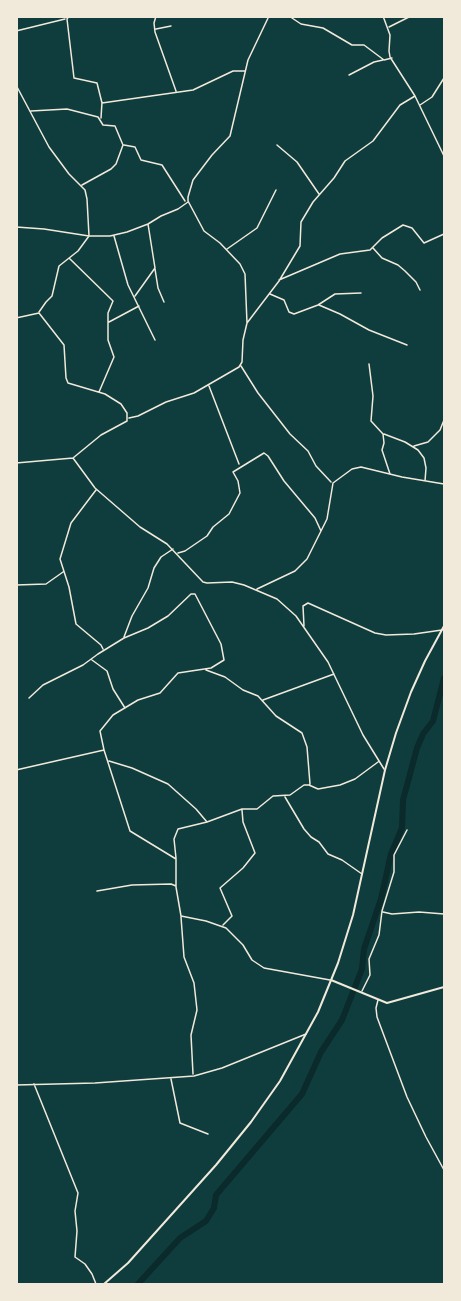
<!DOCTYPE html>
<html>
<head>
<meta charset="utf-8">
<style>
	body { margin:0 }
	#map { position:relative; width:461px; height:1301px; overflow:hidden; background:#0f3d3e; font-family:"Nunito Sans",sans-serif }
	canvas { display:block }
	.frame { position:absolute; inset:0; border:18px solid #f1e9da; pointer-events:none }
</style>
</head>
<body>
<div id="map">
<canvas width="461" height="1301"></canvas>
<div class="frame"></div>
</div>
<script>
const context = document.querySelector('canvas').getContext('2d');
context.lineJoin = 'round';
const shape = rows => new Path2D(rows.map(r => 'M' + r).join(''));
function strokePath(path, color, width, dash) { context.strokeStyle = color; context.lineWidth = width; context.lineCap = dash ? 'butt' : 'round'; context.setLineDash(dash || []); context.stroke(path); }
strokePath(shape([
	[138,1284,180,1238,206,1221,214,1208,216,1195,302,1094,321,1052,342,1020,362,969,364,949,381,899,391,854,402,828,403,800,417,748,423,734,433,721,444,678]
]), '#0a2a2b', 6);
strokePath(shape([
	[69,16,67,19,74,78,97,83,102,103,193,90,233,71,245,71],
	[156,16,154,23,155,32,176,91],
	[289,16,301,24,323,28,352,45,364,45,384,60,392,58],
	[383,16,390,35,389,51,390,57,415,96,444,156],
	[389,27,411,16],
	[156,29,171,26],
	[16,31,65,19],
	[349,75,374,62,383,60],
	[16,85,49,147,69,174,85,190,87,199,89,236,78,251,59,266,52,296,46,302,39,312],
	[420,105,432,97,444,78],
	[31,111,67,109,98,117,103,125,115,126,123,145,116,164,111,169,82,185],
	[101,118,102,102],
	[124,145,135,147,141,160,162,165,185,201],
	[277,145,297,162,319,194],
	[16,227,44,229,89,236,110,236,127,232,148,224,161,216,178,209,188,202],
	[114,236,128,285,155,340],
	[373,248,382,258,398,265,405,271,416,282,420,290],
	[227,249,257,228,276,190],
	[69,258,113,301,108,313,108,340,114,357,99,392],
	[155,269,158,288,164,302],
	[279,280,340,254,370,250,382,238,403,225,412,228,424,243,444,234],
	[270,294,284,300,289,312,294,314,318,305,335,294,361,293],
	[135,296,155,268,148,224],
	[319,305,340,314,369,330,407,345],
	[16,318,39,313,64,345,66,378,68,383,105,394,121,404,127,413,127,421,101,435,73,458,95,488,140,527,167,544,203,582,207,583,232,582,244,585,277,599,296,616,328,662,363,735,384,769],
	[109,322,139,306],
	[247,323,279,281,300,246,301,222,313,202,334,178,345,161,373,141,400,105,415,96],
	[369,364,373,396,371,421,383,434,384,443,382,450,390,474],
	[241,366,258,393,290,434,308,451,316,466,331,482],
	[209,386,239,464],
	[129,418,138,416,166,402,194,393,239,367,242,362,243,340,247,323,245,274,240,264,220,243,204,231,188,201,188,197,193,180,212,155,230,136,248,60,269,16],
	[384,434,405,442,418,450,424,458,426,468,425,481],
	[414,446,428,442,440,430,444,420],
	[16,463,73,458],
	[96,490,71,523,60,559,69,587,76,624,101,645,103,649],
	[178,553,185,551,207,536,213,527,229,514,240,493,238,481,233,472,264,453,268,456,284,481,315,518,321,531],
	[16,585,46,584,63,572],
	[257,589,295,571,307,559,327,519,333,483,352,469,361,467,402,477,444,484],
	[304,626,303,606,308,603,375,633,386,635,414,634,442,630],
	[124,637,132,616,148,588,154,568,161,557,173,549],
	[92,660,107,671,113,689,125,708],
	[206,670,225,677,243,690,258,696,276,716,302,733,307,747,310,784],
	[29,698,43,685,83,665,98,654,124,638,148,628,168,616,191,594,195,594,221,644,224,660,211,668,178,673,160,693,138,700,113,715,100,731,104,750],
	[263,700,334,674],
	[109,761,132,768,168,784,196,809,207,822],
	[16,770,104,750,130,831,176,859,176,887,181,916,206,921,226,928,243,945,252,960,264,968,330,980],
	[285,797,304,829,311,837,319,842,328,854,342,860,362,874],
	[176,858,174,839,178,829,207,822,242,809,257,809,273,796,290,795,304,785,309,785,318,789,340,785,355,779,378,762],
	[97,891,132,885,171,884,176,886],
	[383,912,392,914,419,912,444,914],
	[181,917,184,957,194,983,197,1010,191,1035,193,1074],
	[223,925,232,916,220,888,243,868,255,853,243,822,242,810],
	[362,991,370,975,369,959,379,935,382,911,394,872,394,855,407,830],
	[378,1000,376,1008,377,1017,407,1097,426,1137,444,1170],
	[171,1079,180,1123,208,1134],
	[34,1084,78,1193,75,1211,77,1231,75,1257,85,1264,92,1274,96,1284],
	[16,1085,95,1083,194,1076,222,1068,306,1034]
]), '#f1e9da', 1.5);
strokePath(shape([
	[331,980,387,1003,444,987],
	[104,1284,128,1263,216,1165,251,1122,280,1081,318,1012,338,963,353,915,385,770,396,733,411,692,425,661,444,626]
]), '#f1e9da', 2);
</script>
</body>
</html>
